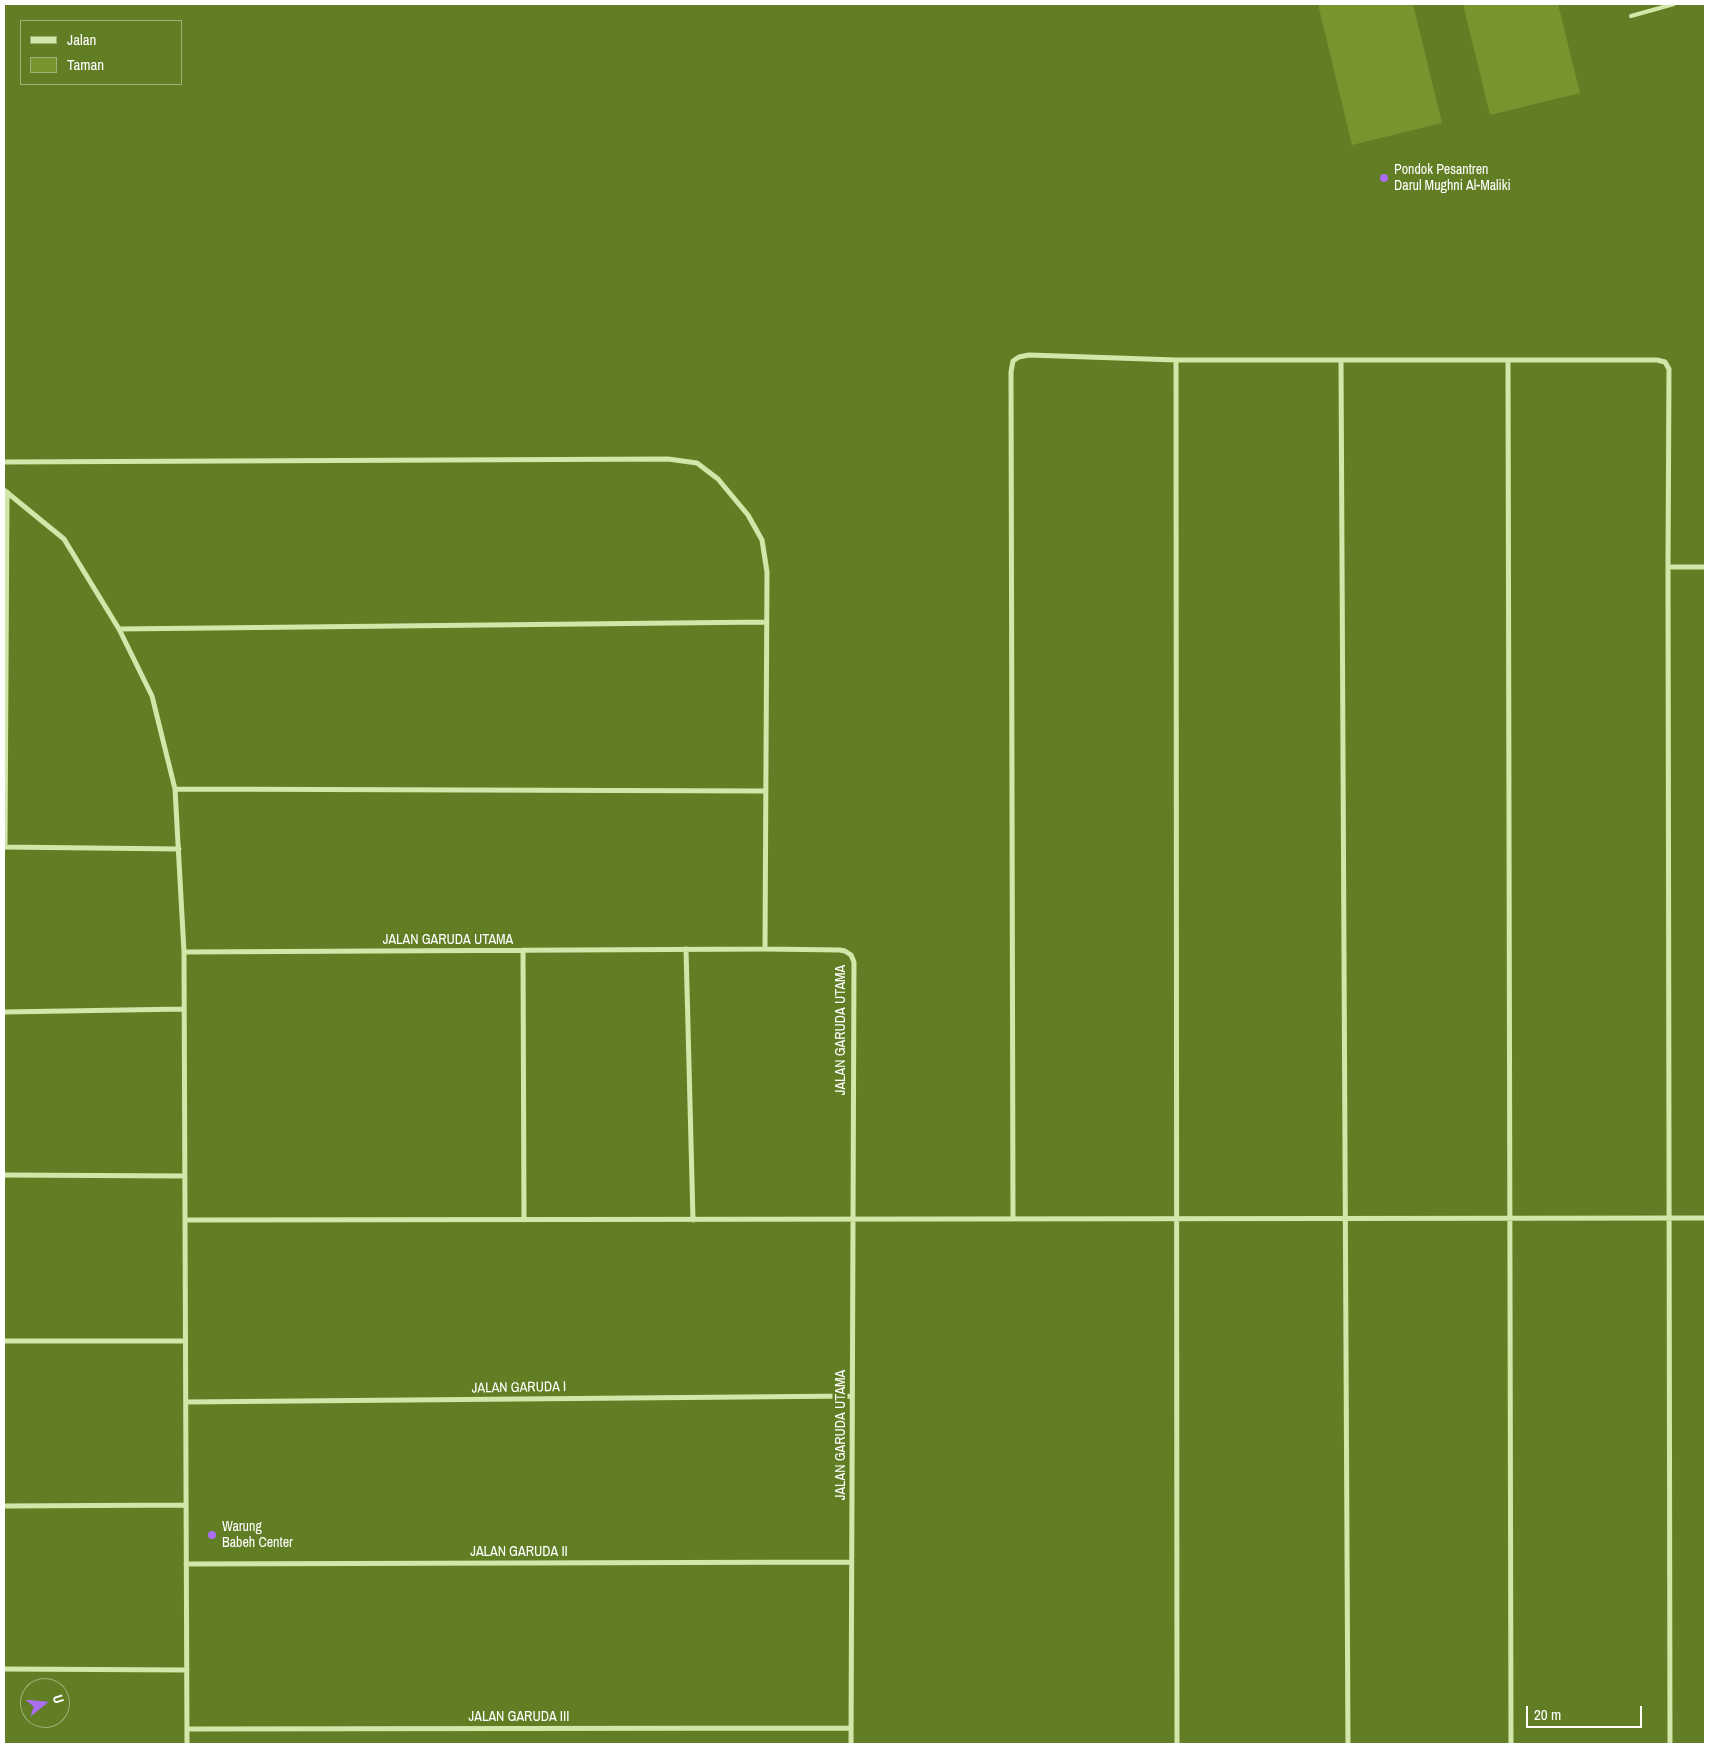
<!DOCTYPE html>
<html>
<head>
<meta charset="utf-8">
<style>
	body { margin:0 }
	#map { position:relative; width:1709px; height:1748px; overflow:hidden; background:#617e24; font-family:"Archivo Narrow",sans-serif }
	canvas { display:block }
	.frame { position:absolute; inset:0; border:5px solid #fff; pointer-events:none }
	.legend { position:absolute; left:20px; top:20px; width:162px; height:65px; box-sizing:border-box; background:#617e24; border:1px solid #a0b27c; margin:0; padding:6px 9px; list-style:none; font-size:15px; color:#fff }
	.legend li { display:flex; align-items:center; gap:10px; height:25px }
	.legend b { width:25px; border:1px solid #a0b27c }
	.north { position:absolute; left:20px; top:1678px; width:50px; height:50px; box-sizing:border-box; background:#617e24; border:1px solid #a0b27c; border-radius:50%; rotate:73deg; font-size:14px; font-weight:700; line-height:20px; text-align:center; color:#fff }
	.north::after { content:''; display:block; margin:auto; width:18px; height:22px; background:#aa6ef0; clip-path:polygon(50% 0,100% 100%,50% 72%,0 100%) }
	.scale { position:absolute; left:1526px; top:1706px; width:116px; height:22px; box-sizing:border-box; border:2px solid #fff; border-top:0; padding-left:6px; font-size:15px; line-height:18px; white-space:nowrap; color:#fff; -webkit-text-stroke:4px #617e24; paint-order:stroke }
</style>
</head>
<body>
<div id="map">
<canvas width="1709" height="1748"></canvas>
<div class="frame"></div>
<ul class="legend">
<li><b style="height:6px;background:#d3e6aa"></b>Jalan</li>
<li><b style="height:14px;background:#76952f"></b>Taman</li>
</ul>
<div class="north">U</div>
<div class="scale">20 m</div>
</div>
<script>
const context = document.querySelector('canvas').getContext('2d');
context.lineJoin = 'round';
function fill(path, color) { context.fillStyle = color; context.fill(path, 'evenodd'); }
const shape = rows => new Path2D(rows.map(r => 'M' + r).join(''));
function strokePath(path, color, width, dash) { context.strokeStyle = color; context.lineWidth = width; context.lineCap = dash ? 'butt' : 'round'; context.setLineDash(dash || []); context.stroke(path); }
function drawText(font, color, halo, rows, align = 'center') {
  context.font = font + ' "Archivo Narrow",sans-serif'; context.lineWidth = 5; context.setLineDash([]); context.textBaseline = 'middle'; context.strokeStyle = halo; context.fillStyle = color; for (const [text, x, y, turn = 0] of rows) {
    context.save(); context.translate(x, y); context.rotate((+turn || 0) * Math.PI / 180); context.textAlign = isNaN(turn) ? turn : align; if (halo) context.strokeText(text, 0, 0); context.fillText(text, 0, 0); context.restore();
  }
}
fill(shape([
	[1318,4,1413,4,1442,123,1352,145],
	[1463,4,1558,4,1580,93,1490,115]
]), '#76952f');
strokePath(shape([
	[1631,16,1674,4]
]), '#d3e6aa', 4);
strokePath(shape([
	[1176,360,1177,1744],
	[1341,360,1348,1744],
	[1508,360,1511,1744],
	[4,462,668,459,697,463,718,479,748,515,762,540,767,572,765,949],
	[4,490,64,539,119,629,152,696,175,789,184,952,187,1744],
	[1668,567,1705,567],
	[119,629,765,622],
	[175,789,765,791],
	[4,847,179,849],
	[5,847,7,492],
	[686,949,693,1220],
	[523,950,524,1220],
	[184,952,765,949,840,950,845,951,851,955,854,962,851,1744],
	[4,1012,184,1009],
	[4,1175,185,1176],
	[1013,1219,1011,372,1013,361,1019,357,1029,355,1176,360,1657,360,1665,362,1669,369,1668,567,1670,1744],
	[185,1220,1705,1218],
	[4,1341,185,1341],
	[186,1402,852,1396],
	[4,1506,186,1505],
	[186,1564,851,1562],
	[4,1669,187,1670],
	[187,1729,851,1728]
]), '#d3e6aa', 5);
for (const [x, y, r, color] of [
	[1384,178,5,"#aa6ef0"],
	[212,1535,5,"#aa6ef0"]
]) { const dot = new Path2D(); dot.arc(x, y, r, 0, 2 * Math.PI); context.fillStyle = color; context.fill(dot); strokePath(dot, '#617e24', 2); }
drawText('14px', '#fff', '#617e24', [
	["Pondok Pesantren",1394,170],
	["Darul Mughni Al-Maliki",1394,186],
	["Warung",222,1527],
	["Babeh Center",222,1543]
], 'left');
drawText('14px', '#fff', '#617e24', [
	["JALAN GARUDA UTAMA",448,940],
	["JALAN GARUDA UTAMA",841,1030,-90],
	["JALAN GARUDA I",519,1388,-1],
	["JALAN GARUDA UTAMA",841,1435,-90],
	["JALAN GARUDA II",519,1552],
	["JALAN GARUDA III",519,1717]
]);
</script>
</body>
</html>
